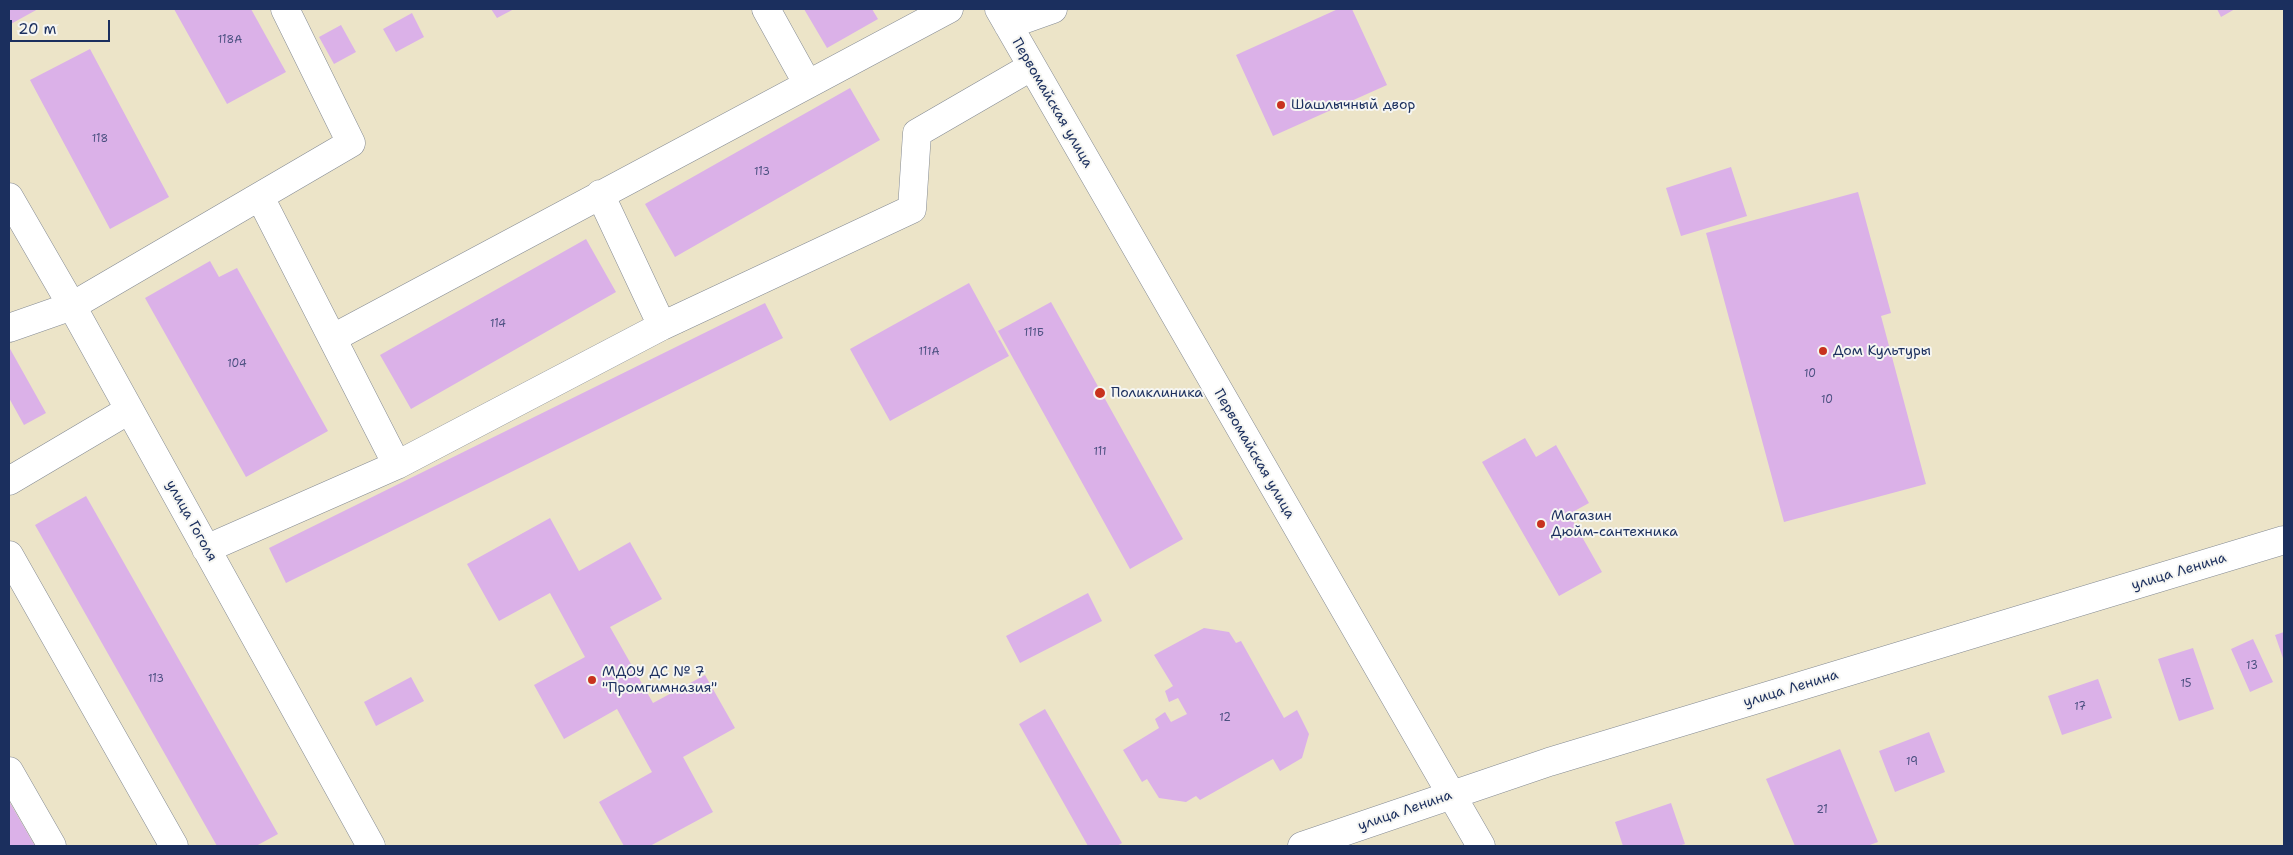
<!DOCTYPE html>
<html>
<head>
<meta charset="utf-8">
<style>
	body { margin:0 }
	#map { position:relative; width:2293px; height:855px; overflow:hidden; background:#ece4c8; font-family:"Shantell Sans",sans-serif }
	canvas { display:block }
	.frame { position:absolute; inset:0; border:10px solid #1b2f5e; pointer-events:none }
	.scale { position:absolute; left:10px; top:20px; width:100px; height:22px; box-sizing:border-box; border:2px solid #1b2f5e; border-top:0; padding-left:6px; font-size:15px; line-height:18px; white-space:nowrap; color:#1b2f5e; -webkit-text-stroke:4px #f6f6f2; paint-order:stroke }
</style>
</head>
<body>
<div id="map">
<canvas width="2293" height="855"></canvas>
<div class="frame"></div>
<div class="scale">20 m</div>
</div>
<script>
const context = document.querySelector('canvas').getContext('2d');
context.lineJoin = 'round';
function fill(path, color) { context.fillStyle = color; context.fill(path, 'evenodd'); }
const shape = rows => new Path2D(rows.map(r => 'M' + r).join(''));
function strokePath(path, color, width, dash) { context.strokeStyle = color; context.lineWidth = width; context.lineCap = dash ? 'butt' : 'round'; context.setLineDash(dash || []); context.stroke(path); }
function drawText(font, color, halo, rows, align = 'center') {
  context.font = font + ' "Shantell Sans",sans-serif'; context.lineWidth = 4; context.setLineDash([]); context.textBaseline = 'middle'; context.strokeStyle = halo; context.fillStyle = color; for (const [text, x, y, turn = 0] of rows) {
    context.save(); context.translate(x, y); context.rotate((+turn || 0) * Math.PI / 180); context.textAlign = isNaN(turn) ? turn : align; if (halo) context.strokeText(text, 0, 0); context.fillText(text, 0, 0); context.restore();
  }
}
fill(shape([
	[9,9,38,9,9,25],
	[174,9,251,9,286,72,227,104],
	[491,9,514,9,497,18],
	[804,9,872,9,878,19,827,48],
	[1338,9,1352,9,1387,85,1273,136,1236,55],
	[2217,9,2235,9,2221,17],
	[412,13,424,37,396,52,383,29],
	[341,25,356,52,334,64,319,37],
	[90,49,169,197,110,229,30,80],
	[850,88,880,140,675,257,645,204],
	[1731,167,1747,216,1681,236,1666,188],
	[1858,192,1891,313,1881,316,1926,484,1784,522,1706,233],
	[586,239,616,292,411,409,380,355],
	[210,261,219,277,237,268,328,431,246,477,145,298],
	[969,283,1009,356,890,421,850,349],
	[1051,302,1183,539,1130,569,998,331],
	[765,303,783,338,286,583,269,548],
	[9,347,46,413,24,425,9,398],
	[1525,438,1536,457,1556,445,1589,503,1569,514,1602,572,1559,596,1482,462],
	[86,496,278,834,256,846,217,846,35,525],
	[550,518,579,571,630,542,662,599,610,627,653,703,705,675,735,728,683,757,713,812,650,846,624,846,599,802,652,772,617,709,564,739,534,685,585,657,550,593,499,621,467,564],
	[1088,593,1102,621,1020,663,1006,636],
	[1204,628,1229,632,1236,643,1241,641,1284,718,1297,710,1309,734,1302,758,1280,771,1273,759,1200,800,1196,796,1186,802,1159,798,1147,779,1142,782,1123,750,1159,728,1155,719,1165,712,1171,722,1187,714,1178,698,1169,702,1165,691,1173,686,1154,655],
	[2284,632,2284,661,2275,635],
	[2253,639,2273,682,2250,692,2231,649],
	[2193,648,2214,709,2179,721,2158,659],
	[411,677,424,701,376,726,364,702],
	[2098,679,2112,718,2062,735,2048,696],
	[1045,709,1122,843,1117,846,1088,846,1019,724],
	[1929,732,1945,772,1895,792,1879,751],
	[1840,749,1878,842,1867,846,1795,846,1766,779],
	[9,801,35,846,9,846],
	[1671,803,1685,844,1678,846,1623,846,1615,822]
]), '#dbb1e8');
const minor = shape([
	[766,9,807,83],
	[999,9,1481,846],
	[1008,25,1053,9],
	[600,194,662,326],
	[9,197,72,306,371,846],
	[260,197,397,465],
	[9,328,72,306,351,143,285,9],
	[333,338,949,9],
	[9,481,129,410],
	[206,549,397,465,662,326,912,209,917,133,1031,67],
	[9,555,174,846],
	[9,771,52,846],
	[1302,846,1549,762,2284,540]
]);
strokePath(minor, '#848a93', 29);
strokePath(minor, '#fff', 28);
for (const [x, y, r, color] of [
	[1281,105,5,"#c8321e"],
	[1823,351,5,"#c8321e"],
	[1100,393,6,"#c8321e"],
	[1541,524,5,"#c8321e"],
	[592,680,5,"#c8321e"]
]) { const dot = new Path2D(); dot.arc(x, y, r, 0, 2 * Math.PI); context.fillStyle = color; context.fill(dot); strokePath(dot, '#f6f6f2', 2); }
drawText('11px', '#4b5080', null, [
	["118А",230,40],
	["118",100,139],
	["113",762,172],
	["114",498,324],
	["111Б",1034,333],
	["111А",929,352],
	["104",237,364],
	["10",1810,374],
	["10",1827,400],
	["111",1100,452],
	["13",2252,666],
	["113",156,679],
	["15",2186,684],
	["17",2080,707],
	["12",1225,718],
	["19",1912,762],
	["21",1822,810]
]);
drawText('14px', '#1b2f5e', '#f6f6f2', [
	["Первомайская улица",1052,103,60],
	["Первомайская улица",1254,454,60],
	["улица Гоголя",191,521,61],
	["улица Ленина",2179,572,-17],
	["улица Ленина",1791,689,-17],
	["улица Ленина",1405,811,-19]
]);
drawText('14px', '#1b2f5e', '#f6f6f2', [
	["Шашлычный двор",1291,105],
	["Дом Культуры",1833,351],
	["Поликлиника",1111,393],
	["Магазин",1551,516],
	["Дюйм-сантехника",1551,532],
	["МДОУ ДС № 7",602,672],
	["\"Промгимназия\"",602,688]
], 'left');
</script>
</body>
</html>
